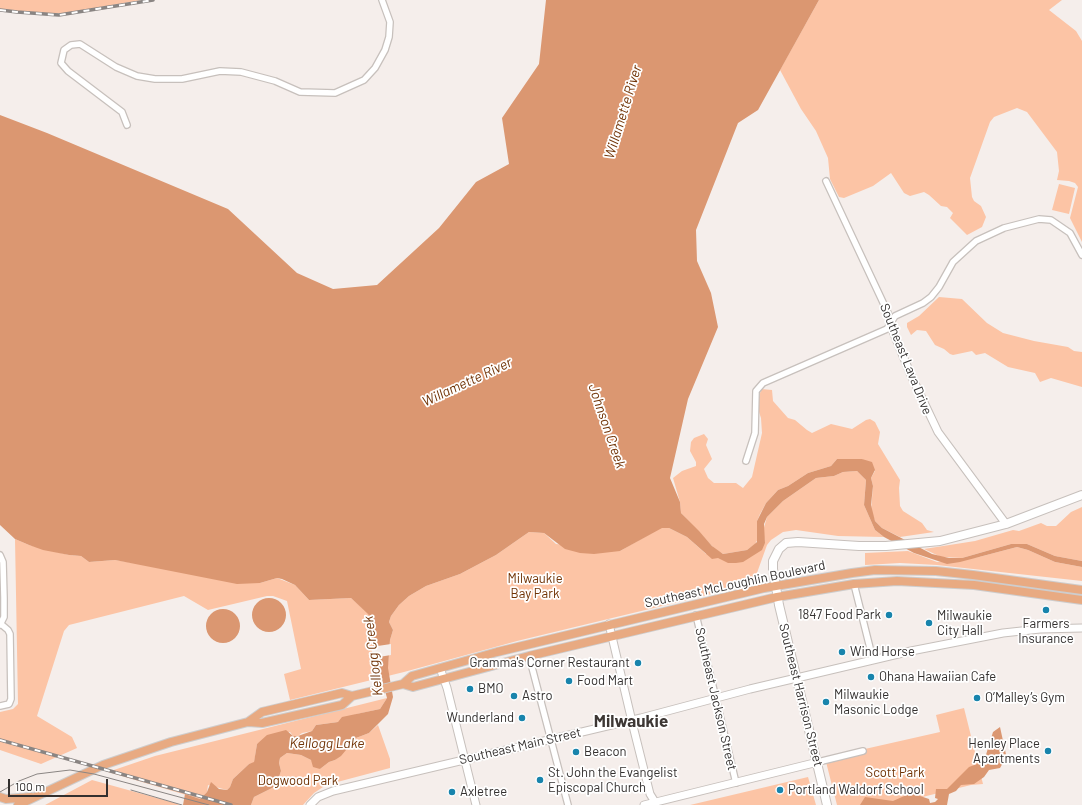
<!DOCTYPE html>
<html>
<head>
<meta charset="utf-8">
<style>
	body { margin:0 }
	#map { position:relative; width:1082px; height:805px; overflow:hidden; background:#f5eeeb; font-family:Barlow,sans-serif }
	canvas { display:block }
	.scale { position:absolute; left:8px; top:779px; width:100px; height:18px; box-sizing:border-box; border:2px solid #33302f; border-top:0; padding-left:5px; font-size:12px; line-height:14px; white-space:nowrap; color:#33302f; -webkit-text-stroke:3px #fff; paint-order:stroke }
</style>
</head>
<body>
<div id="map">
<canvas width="1082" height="805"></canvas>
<div class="scale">100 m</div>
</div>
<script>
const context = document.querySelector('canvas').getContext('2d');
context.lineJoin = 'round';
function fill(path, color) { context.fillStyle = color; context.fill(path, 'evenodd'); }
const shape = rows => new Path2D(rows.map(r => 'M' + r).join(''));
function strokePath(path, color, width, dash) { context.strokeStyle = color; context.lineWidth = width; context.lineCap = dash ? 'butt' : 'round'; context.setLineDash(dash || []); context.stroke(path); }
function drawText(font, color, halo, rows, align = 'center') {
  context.font = font + ' Barlow,sans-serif'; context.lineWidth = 3.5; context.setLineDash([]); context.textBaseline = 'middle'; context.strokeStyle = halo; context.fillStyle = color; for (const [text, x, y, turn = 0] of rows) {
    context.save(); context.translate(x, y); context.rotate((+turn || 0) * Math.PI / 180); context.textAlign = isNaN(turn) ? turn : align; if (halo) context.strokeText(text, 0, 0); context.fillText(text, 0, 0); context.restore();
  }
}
fill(shape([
	[0,0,142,0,66,13,40,14,3,10,0,9],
	[819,0,1062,0,1049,10,1076,31,1082,41,1082,242,1070,218,1078,187,1075,183,1069,181,1057,180,1059,171,1057,152,1027,112,1017,108,994,117,990,122,970,178,972,197,974,201,981,206,986,217,982,227,967,235,950,218,953,213,947,207,941,206,929,195,924,192,910,196,904,193,891,173,873,186,844,198,839,197,830,179,828,158,816,131,801,109,780,70],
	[1059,184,1075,188,1069,214,1052,210],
	[939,297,962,299,987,323,1003,333,1034,341,1068,347,1074,351,1082,352,1082,387,1051,378,1040,382,1035,373,1008,367,985,353,976,355,972,351,953,355,950,354,944,349,935,345,926,331,917,330,911,335,907,327,907,323,919,316],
	[761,389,772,390,773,401,788,418,795,420,807,430,812,433,831,424,852,429,866,420,870,419,875,422,880,432,878,444,900,480,899,488,900,506,903,511,922,523,927,530,934,532,900,537,882,528,875,521,871,510,873,486,871,478,875,471,862,459,837,459,831,466,808,473,788,486,778,490,766,503,760,514,757,521,758,539,755,544,747,550,723,554,720,552,723,555,752,553,765,543,763,531,767,517,783,501,816,478,834,476,843,472,857,471,866,480,864,505,875,530,884,537,838,536,796,530,783,532,771,540,767,545,753,584,517,641,404,672,290,700,284,674,301,669,287,601,273,596,267,596,208,610,184,596,69,625,64,631,37,716,72,737,77,748,41,764,0,750,0,712,13,709,18,704,15,539,29,545,69,555,81,556,89,562,115,560,260,583,277,578,295,585,309,600,351,598,368,613,374,623,371,638,388,664,390,640,393,630,389,622,391,616,399,605,409,596,426,586,460,574,496,555,529,532,544,533,556,544,620,551,662,527,669,528,687,537,706,554,713,547,681,513,680,502,673,478,682,471,696,466,696,462,690,451,691,442,694,438,704,434,708,439,706,445,712,459,704,469,708,478,714,483,736,483,743,488,752,477,762,433,761,418,759,412,759,398],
	[1082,507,1082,561,1055,556,1027,544,1011,544,962,558,941,557,924,549,975,541,1013,530,1019,531,1041,523,1047,526,1056,526,1071,512],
	[1017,547,1028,550,1055,562,1082,567,1082,581,937,565,900,563,865,565,865,553,908,551,937,562,979,557],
	[387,698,380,709,357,714,338,722,316,725,312,731,302,733,298,736,293,736,290,732,257,744,254,763,249,764,233,779,230,787,227,790,208,785,207,792,200,799,108,772,155,756],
	[964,708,983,784,971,785,890,805,837,805,825,758,940,732,936,715],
	[378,725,390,759,390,768,326,785,314,793,303,805,251,805,254,797,276,786,281,771,279,763,280,758,287,753,301,755,311,760,320,769,329,762,335,760,356,738,369,733],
	[808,777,816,805,690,805],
	[92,780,175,803,180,805,45,805]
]), '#fcc4a5');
fill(shape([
	[546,0,819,0,758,110,738,123,696,230,697,261,711,293,718,327,688,399,670,478,680,502,681,513,699,531,712,546,723,554,747,550,757,542,757,521,766,503,778,490,788,486,808,473,831,466,837,459,862,459,872,462,875,470,871,478,873,486,871,505,875,521,882,528,932,554,949,558,962,558,1011,544,1027,544,1055,556,1082,561,1082,567,1055,562,1028,550,1017,547,960,562,947,564,914,553,884,537,875,530,864,505,866,480,857,471,843,472,834,476,816,478,783,501,767,517,764,524,765,543,762,550,743,562,736,563,728,563,718,558,712,559,687,537,669,528,662,528,620,551,594,554,580,553,565,549,544,533,529,532,496,555,460,574,426,586,409,596,399,605,391,616,389,622,393,630,390,640,388,668,393,697,388,714,369,733,356,738,341,756,335,760,329,762,320,769,313,767,311,760,301,755,287,753,280,758,279,763,281,771,276,786,254,797,251,805,183,805,185,794,200,799,207,792,211,782,219,789,227,790,230,787,233,779,249,764,254,762,257,744,267,735,286,730,293,736,298,736,312,731,316,725,338,722,342,717,380,709,387,698,371,638,374,623,368,614,351,598,309,600,295,585,282,579,277,578,260,583,237,584,115,560,89,562,81,556,69,555,43,550,29,545,15,539,0,525,0,115,47,133,228,209,297,273,333,289,377,285,439,228,476,182,509,164,502,118,539,64],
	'252 615a17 17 0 1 1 34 0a17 17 0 1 1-34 0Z',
	'206 626a17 17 0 1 1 34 0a17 17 0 1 1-34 0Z',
	[1000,727,1007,759,1004,761,1000,768,989,770,984,777,974,784,961,785,956,791,949,794,947,805,860,805,865,797,893,801,911,793,929,799,930,803,935,802,938,799,935,798,936,789,947,789,969,767,977,764,985,758,993,732]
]), '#db9771');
fill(shape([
	[391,644,391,655,373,658,371,647]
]), '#f5eeeb');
const minor = shape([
	[127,125,122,112,68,71,61,63,64,50,71,45,80,44,116,67,137,76,155,79,182,79,220,71,241,72,275,81,300,92,335,93,364,80,375,68,385,50,389,37,390,22,382,0],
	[826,181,888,313,890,324],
	[746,461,755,433,756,391,763,383,887,329,895,316,923,303,931,297,939,287,953,262,976,241,1004,228,1039,219,1051,220,1070,233,1082,255],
	[0,555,3,562,4,598,4,617,0,625],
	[854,584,873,660],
	[696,615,736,783],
	[529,656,568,805],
	[0,706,9,704,11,699,10,634,8,630,1,624],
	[818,762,863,751]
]);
const tertiary = shape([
	[890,324,910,373,938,432,1006,524],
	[609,624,634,730,650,794,655,802],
	[440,668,447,688,476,805],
	[310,805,318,797,333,791,641,718,750,689,911,651,1003,633,1040,629,1082,628],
	[644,805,818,762]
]);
const secondary = shape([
	[827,805,779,605,773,569,773,561,779,549,786,543,798,542,859,546,886,546,940,541,1006,524,1082,495]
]);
const primary = shape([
	[403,684,412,676,497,652,764,588,852,573,875,570,936,571,973,575,1082,590],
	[248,722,262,712,342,693,352,696],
	[0,797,6,799,31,797],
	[18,805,103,765,171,742,248,722,262,723,342,705,352,696,403,684,413,687,529,656,777,597,854,584,897,581,974,585,1082,600]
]);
strokePath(minor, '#c7c0bc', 8);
strokePath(tertiary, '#c7c0bc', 9);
strokePath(secondary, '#c7c0bc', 10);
strokePath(primary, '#cecdcd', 10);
strokePath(minor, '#fff', 5.5);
strokePath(tertiary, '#fff', 7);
strokePath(secondary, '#fff', 8);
strokePath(primary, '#e8aa82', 8);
strokePath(shape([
	[131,790,182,805],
	[0,792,19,781,37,774,70,770,94,774,209,805]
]), '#8a8583', 1);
const rail = shape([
	[0,10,17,12,59,15,153,0],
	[0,740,231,805]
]);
strokePath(rail, '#8a8583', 3.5);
strokePath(rail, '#fff', 2, [6]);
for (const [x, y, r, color] of [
	[1046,610,4,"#1884ac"],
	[889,615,4,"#1884ac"],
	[929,623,4,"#1884ac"],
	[842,652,4,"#1884ac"],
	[638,663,4,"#1884ac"],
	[871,677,4,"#1884ac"],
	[569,681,4,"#1884ac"],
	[470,689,4,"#1884ac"],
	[514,696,4,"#1884ac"],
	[977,698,4,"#1884ac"],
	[826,702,4,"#1884ac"],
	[522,718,4,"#1884ac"],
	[1048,751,4,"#1884ac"],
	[576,752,4,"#1884ac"],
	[540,780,4,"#1884ac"],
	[780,790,4,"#1884ac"],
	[452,792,4,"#1884ac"]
]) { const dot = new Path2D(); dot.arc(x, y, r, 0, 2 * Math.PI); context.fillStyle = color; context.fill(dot); strokePath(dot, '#fff', 1.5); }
drawText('13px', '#33302f', '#fff', [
	["Southeast Lava Drive",906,359,68],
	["Southeast McLoughlin Boulevard",735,584,-12],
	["Southeast Harrison Street",801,695,76],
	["Southeast Jackson Street",716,699,77],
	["Southeast Main Street",520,746,-13]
]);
drawText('13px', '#703305', '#fff', [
	["Milwaukie",535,579],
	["Bay Park",535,594],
	["Scott Park",895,773],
	["Dogwood Park",298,781]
]);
drawText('13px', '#33302f', '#fff', [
	["1847 Food Park",881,615,"right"],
	["Milwaukie",937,616],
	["City Hall",937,631],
	["Farmers",1046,624,"center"],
	["Insurance",1046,639,"center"],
	["Wind Horse",850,652],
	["Gramma's Corner Restaurant",630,663,"right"],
	["Ohana Hawaiian Cafe",879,677],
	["Food Mart",577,681],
	["BMO",478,689],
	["Milwaukie",834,695],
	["Masonic Lodge",834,710],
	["Astro",522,696],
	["O’Malley’s Gym",985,698],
	["Wunderland",514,718,"right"],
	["Henley Place",1040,744,"right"],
	["Apartments",1040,759,"right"],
	["Beacon",584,752],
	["St. John the Evangelist",548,773],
	["Episcopal Church",548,788],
	["Portland Waldorf School",788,790],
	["Axletree",460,792]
], 'left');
drawText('italic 14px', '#723508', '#fff', [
	["Willamette River",623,112,-73],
	["Willamette River",467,382,-25],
	["Johnson Creek",607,426,71],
	["Kellogg Creek",373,656,-97],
	["Kellogg Lake",327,743]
]);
drawText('bold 17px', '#3d3734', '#fff', [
	["Milwaukie",631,721]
]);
</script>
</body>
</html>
